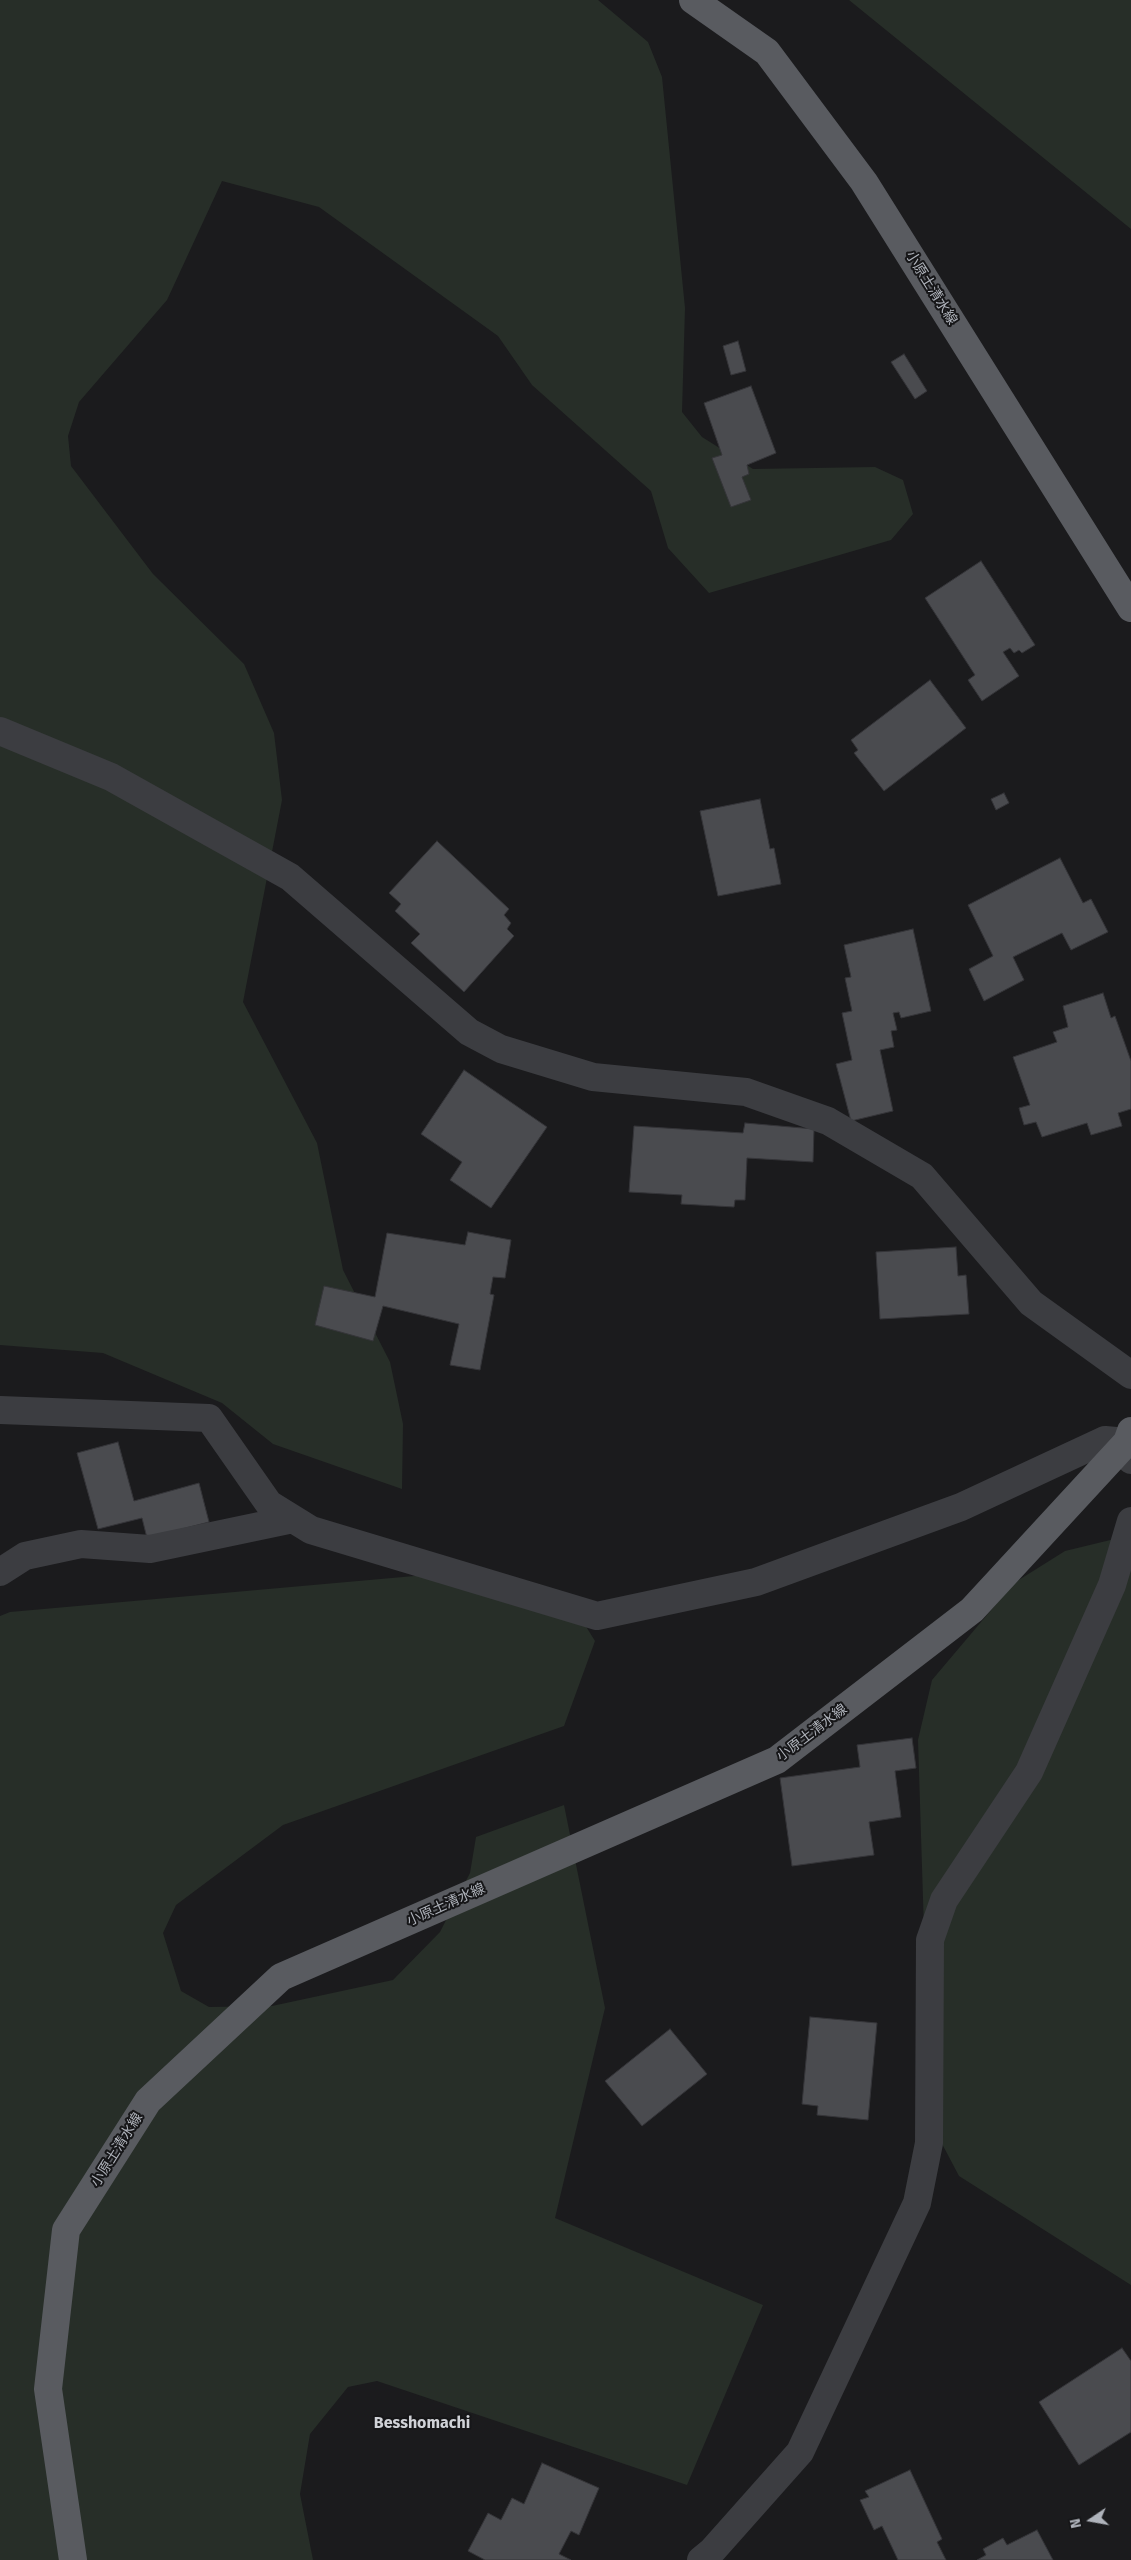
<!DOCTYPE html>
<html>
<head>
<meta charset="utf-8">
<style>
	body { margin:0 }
	#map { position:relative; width:1131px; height:2560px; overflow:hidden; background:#1b1b1d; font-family:"Fira Sans",sans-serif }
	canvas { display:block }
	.north { position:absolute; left:1066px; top:2495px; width:50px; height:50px; -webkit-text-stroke:4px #161618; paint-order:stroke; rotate:258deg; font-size:14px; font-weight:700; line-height:20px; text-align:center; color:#afb3bb }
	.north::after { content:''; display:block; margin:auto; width:18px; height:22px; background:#afb3bb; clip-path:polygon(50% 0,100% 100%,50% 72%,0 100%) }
</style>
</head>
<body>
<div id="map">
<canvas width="1131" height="2560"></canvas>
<div class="north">N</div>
</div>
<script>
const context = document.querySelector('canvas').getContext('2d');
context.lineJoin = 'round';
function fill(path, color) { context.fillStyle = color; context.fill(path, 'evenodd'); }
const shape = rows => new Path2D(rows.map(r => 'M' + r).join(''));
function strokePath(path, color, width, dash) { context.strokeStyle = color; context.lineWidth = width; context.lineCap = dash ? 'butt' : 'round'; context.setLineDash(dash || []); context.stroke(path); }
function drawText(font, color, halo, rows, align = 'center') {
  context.font = font + ' "Fira Sans","Noto Sans JP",sans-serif'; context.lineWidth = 4; context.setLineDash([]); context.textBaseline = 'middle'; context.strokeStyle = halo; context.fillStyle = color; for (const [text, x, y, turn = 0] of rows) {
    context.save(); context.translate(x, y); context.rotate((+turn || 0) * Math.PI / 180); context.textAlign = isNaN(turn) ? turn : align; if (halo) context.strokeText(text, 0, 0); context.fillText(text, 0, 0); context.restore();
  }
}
fill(shape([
	[0,0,598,0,648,42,662,77,685,308,682,412,702,437,753,469,875,467,903,480,913,514,891,540,709,593,668,548,651,491,532,385,498,336,319,207,222,181,167,300,79,402,68,436,71,466,153,574,244,664,274,733,282,800,243,1002,317,1143,343,1270,390,1362,403,1424,402,1489,273,1444,222,1403,103,1353,0,1345],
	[850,0,1131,0,1131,229,849,0],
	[1131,1535,1131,2285,959,2176,930,2121,918,1740,932,1680,1014,1583,1065,1551],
	[448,1573,567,1596,595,1641,564,1726,283,1825,176,1905,163,1933,181,1991,209,2007,272,2006,393,1980,440,1932,470,1873,476,1837,564,1805,605,2008,555,2218,763,2305,687,2485,377,2381,348,2387,310,2434,300,2494,313,2560,0,2560,0,1616,10,1612]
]), '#272e28');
const building = shape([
	[738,341,746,371,731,375,723,346,738,341],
	[904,354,927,391,915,399,891,362,904,354],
	[751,386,776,453,747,465,749,474,742,477,751,500,731,507,712,458,722,455,704,403,751,386],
	[981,561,1035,645,1022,653,1019,650,1014,653,1010,648,1003,652,1019,676,982,701,968,680,975,675,925,598,981,561],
	[930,680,966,728,884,791,854,753,858,750,851,740,930,680],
	[1004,793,1009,803,996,810,991,799,1004,793],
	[760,799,770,849,774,848,781,884,718,896,700,811,760,799],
	[437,841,509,909,504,915,511,923,507,929,514,936,464,992,411,943,420,934,395,911,401,904,389,893,437,841],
	[1060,858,1083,903,1091,899,1108,932,1071,950,1062,933,1013,957,1024,980,984,1001,969,969,993,956,968,905,1060,858],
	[913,929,931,1011,901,1018,899,1012,893,1013,897,1030,891,1031,894,1047,880,1050,893,1111,851,1121,836,1064,852,1060,842,1013,852,1011,845,978,851,977,844,945,913,929],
	[1103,993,1111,1018,1115,1016,1131,1061,1131,1109,1118,1113,1122,1126,1091,1135,1087,1123,1042,1137,1036,1122,1024,1125,1019,1108,1030,1105,1013,1057,1057,1042,1053,1032,1068,1027,1063,1006,1103,993],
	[464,1070,547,1127,491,1208,450,1180,462,1162,421,1134,464,1070],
	[745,1123,814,1129,813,1162,747,1158,745,1200,735,1200,734,1207,681,1204,682,1195,629,1192,634,1126,743,1133,745,1123],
	[468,1232,511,1240,505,1278,493,1277,490,1294,494,1295,480,1370,450,1365,459,1324,383,1306,373,1341,315,1325,324,1286,375,1297,387,1233,465,1245,468,1232],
	[956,1247,958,1276,966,1275,969,1314,880,1319,876,1252,956,1247],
	[118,1442,134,1501,199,1483,209,1522,147,1538,142,1518,98,1529,77,1453,118,1442],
	[912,1738,916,1768,895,1771,901,1817,869,1822,874,1855,792,1866,780,1778,860,1767,857,1745,912,1738],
	[810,2017,877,2023,868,2120,817,2115,818,2106,802,2104,810,2017],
	[670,2029,707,2074,642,2126,605,2081,670,2029],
	[1122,2348,1131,2361,1131,2432,1079,2465,1039,2402,1122,2348],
	[542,2463,599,2488,579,2535,571,2531,559,2554,571,2560,485,2560,468,2551,488,2513,501,2520,512,2498,524,2504,542,2463],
	[910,2470,942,2539,937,2542,946,2560,898,2560,882,2526,874,2530,860,2500,869,2497,865,2491,910,2470],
	[1037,2530,1053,2560,977,2560,986,2555,983,2549,1003,2538,1007,2545,1037,2530]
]);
fill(building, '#4a4b4f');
strokePath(building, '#353539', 1);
strokePath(shape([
	[0,731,111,777,290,877,469,1032,501,1049,593,1077,746,1092,828,1121,922,1176,1031,1303,1131,1375],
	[0,1410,209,1418,269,1504,311,1530,597,1616,756,1582,961,1507,1105,1440,1127,1442,1131,1460],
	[0,1572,25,1556,81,1544,150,1549,293,1519],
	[701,2560,712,2551,800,2452,917,2203,929,2143,930,1940,944,1900,1029,1772,1112,1585,1131,1521]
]), '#3c3d41', 28);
strokePath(shape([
	[693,0,767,52,864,182,1131,608],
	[73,2560,48,2389,66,2230,148,2101,281,1977,777,1760,972,1610,1127,1442,1131,1431]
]), '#595b60', 28);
drawText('14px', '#afb3bb', '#161618', [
	["小原土清水線",931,288,58],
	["小原土清水線",812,1733,-37],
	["小原土清水線",446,1905,-24],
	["小原土清水線",117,2150,-58]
]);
drawText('bold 16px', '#d0d2d7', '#161618', [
	["Besshomachi",422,2424]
]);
</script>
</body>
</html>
